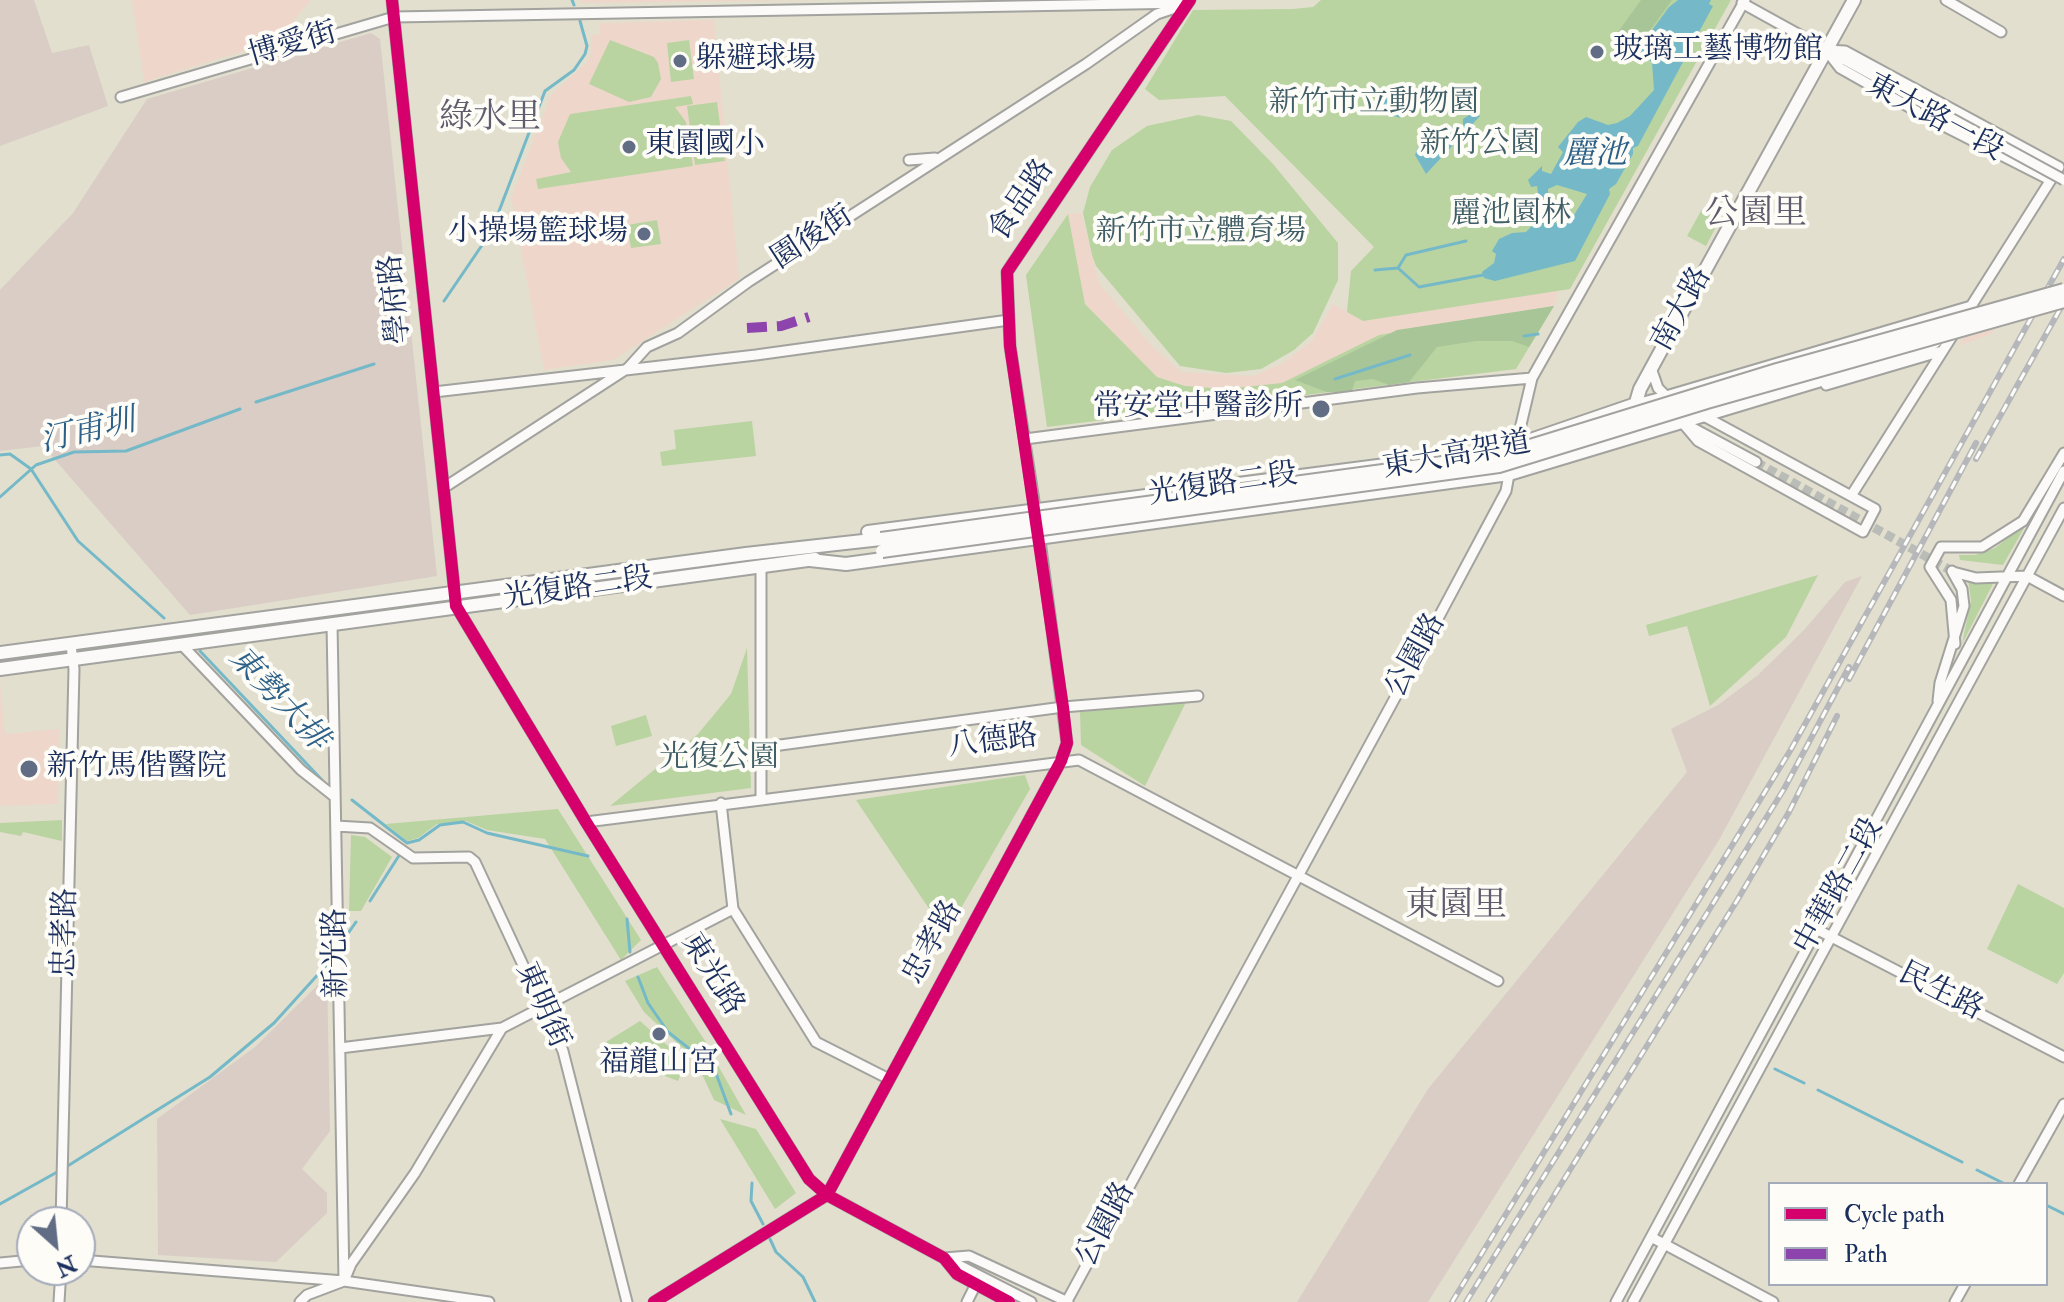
<!DOCTYPE html>
<html>
<head>
<meta charset="utf-8">
<style>
	body { margin:0 }
	#map { position:relative; width:2064px; height:1302px; overflow:hidden; background:#e2dfce; font-family:"IM FELL Double Pica",serif }
	canvas { display:block }
	.legend { position:absolute; left:1768px; top:1182px; width:280px; height:104px; box-sizing:border-box; background:#fdfcf7; border:2px solid #a3aaba; margin:0; padding:10px 14px; list-style:none; font-size:24px; color:#1b2f5e }
	.legend li { display:flex; align-items:center; gap:16px; height:40px }
	.legend b { width:40px; border:2px solid #a3aaba }
	.north { position:absolute; left:16px; top:1206px; width:80px; height:80px; box-sizing:border-box; background:#fdfcf7; border:2px solid #a3aaba; border-radius:50%; rotate:153deg; font-size:22px; font-weight:700; line-height:32px; text-align:center; color:#1b2f5e }
	.north::after { content:''; display:block; margin:auto; width:28px; height:36px; background:#616d85; clip-path:polygon(50% 0,100% 100%,50% 72%,0 100%) }
</style>
</head>
<body>
<div id="map">
<canvas width="2064" height="1302"></canvas>
<ul class="legend">
<li><b style="height:10px;background:#d6006c"></b>Cycle path</li>
<li><b style="height:10px;background:#8e44ad"></b>Path</li>
</ul>
<div class="north">N</div>
</div>
<script>
const context = document.querySelector('canvas').getContext('2d');
context.lineJoin = 'round';
function fill(path, color) { context.fillStyle = color; context.fill(path, 'evenodd'); }
const shape = rows => new Path2D(rows.map(r => 'M' + r).join(''));
function strokePath(path, color, width, dash) { context.strokeStyle = color; context.lineWidth = width; context.lineCap = dash ? 'butt' : 'round'; context.setLineDash(dash || []); context.stroke(path); }
function drawText(font, color, halo, rows, align = 'center') {
  context.font = font + ' "IM FELL Double Pica","Noto Serif TC",serif'; context.lineWidth = 8; context.setLineDash([]); context.textBaseline = 'middle'; context.strokeStyle = halo; context.fillStyle = color; for (const [text, x, y, turn = 0] of rows) {
    context.save(); context.translate(x, y); context.rotate((+turn || 0) * Math.PI / 180); context.textAlign = isNaN(turn) ? turn : align; if (halo) context.strokeText(text, 0, 0); context.fillText(text, 0, 0); context.restore();
  }
}
fill(shape([
	[132,0,311,0,294,20,292,36,144,82],
	[581,0,823,0,583,3],
	[714,20,739,279,613,360,544,370,511,198,551,95,586,63,591,54,591,36,600,34,600,23],
	[1081,213,1099,283,1151,345,1181,372,1254,376,1283,363,1312,341,1333,304,1363,321,1559,290,1554,306,1379,335,1282,384,1225,389,1185,386,1157,377,1085,304,1068,214],
	[2012,297,1991,334,1959,346,1983,304],
	[0,683,5,734,59,729,58,804,0,806]
]), '#eed7ca');
fill(shape([
	[0,0,34,0,52,53,89,45,108,106,0,146],
	[371,33,380,39,437,576,190,615,43,446,0,451,0,290,73,213,147,99],
	[1862,576,1719,840,1428,1302,1297,1302,1428,1089,1687,772,1671,729,1718,705,1758,675,1804,630,1845,582],
	[327,976,330,1131,302,1169,327,1193,327,1213,276,1262,158,1255,157,1119,255,1047]
]), '#d9cdc6');
fill(shape([
	[1321,0,1731,0,1570,289,1363,321,1347,312,1351,271,1374,247,1225,96,1159,100,1145,89,1193,10,1293,9,1313,7],
	[610,40,654,57,658,63,661,79,651,97,629,102,589,84],
	[689,40,694,79,671,82,667,43],
	[691,96,693,104,675,107,686,122,693,166,538,189,536,179,571,172,561,158,558,142,570,114],
	[717,102,725,161,695,165,687,106],
	[1198,115,1231,121,1273,164,1338,243,1338,280,1313,333,1294,350,1261,369,1226,373,1180,366,1096,266,1092,255,1083,213,1090,187,1112,150,1147,126],
	[1702,209,1720,219,1706,246,1687,236],
	[1068,214,1085,304,1157,377,1185,386,1225,389,1282,383,1379,335,1554,306,1516,369,1047,427,1026,275],
	[657,220,661,244,631,248,627,225],
	[752,421,756,456,662,466,660,452,676,449,674,430],
	[2027,523,2003,565,1960,560,1959,555,1975,555,1995,548],
	[1818,575,1786,637,1710,706,1687,626,1649,636,1646,625],
	[1968,580,1995,580,1962,644,1971,600],
	[747,648,751,788,610,806,698,734,731,694],
	[1186,702,1145,786,1081,745,1080,712],
	[646,715,652,736,616,746,611,726],
	[1025,775,1030,789,946,934,856,800],
	[558,809,641,940,621,960,545,839,487,830,466,821,437,824,418,838,407,841,386,824],
	[62,820,62,841,23,832,21,836,0,832,0,823],
	[351,835,365,837,392,857,361,911,349,911],
	[2018,884,2064,908,2064,973,2057,984,1987,949],
	[657,967,709,1047,691,1056,644,1012,625,981],
	[640,1021,686,1062,678,1081,613,1056,606,1042],
	[716,1062,746,1115,714,1100,701,1072],
	[720,1119,756,1129,796,1193,775,1209]
]), '#b9d4a1');
fill(shape([
	[1641,0,1672,0,1633,54,1613,39],
	[1554,306,1529,347,1512,341,1476,341,1437,347,1409,382,1389,385,1373,379,1355,381,1351,394,1327,392,1295,380,1397,330]
]), '#a8c598');
fill(shape([
	[1678,0,1711,0,1709,4,1713,6,1638,146,1633,148,1633,154,1616,184,1609,189,1610,194,1575,261,1495,281,1484,278,1482,272,1494,263,1496,254,1492,251,1499,239,1512,233,1526,232,1541,216,1537,186,1531,187,1528,180,1542,166,1542,171,1551,174,1563,152,1558,147,1578,122,1586,117,1608,125,1617,123,1630,116,1654,90,1652,63,1647,57,1640,57,1637,51,1669,7],
	[1557,185,1587,194,1571,220,1560,226,1549,217,1548,189],
	[1388,90,1400,118,1383,112,1371,116],
	[1474,112,1480,116,1426,174,1415,155,1418,147,1433,140,1447,143,1446,132,1451,127,1463,127,1463,119]
]), '#75b9c8');
strokePath(shape([
	[572,0,574,5],
	[1398,268,1406,255,1466,241],
	[1375,270,1398,268,1419,287,1483,275],
	[444,301,491,232,545,91,574,70,585,54,587,46,580,21],
	[1524,336,1538,334],
	[1335,379,1410,355],
	[256,402,374,364],
	[0,455,10,454,31,469,78,541,164,618],
	[0,497,36,465,74,452,126,451,240,409],
	[200,651,322,780],
	[352,800,407,843,419,840,440,825,463,822,487,833,588,856],
	[370,901,400,854],
	[627,919,630,952],
	[344,939,356,922],
	[638,977,648,1003,668,1032,714,1068,731,1114],
	[1775,1069,1804,1083],
	[1818,1090,1962,1162],
	[66,1167,210,1077,274,1023,332,959],
	[1977,1170,2005,1184],
	[752,1183,751,1201,763,1224],
	[0,1204,59,1171],
	[2046,1205,2064,1214],
	[770,1239,776,1252,803,1277,815,1302]
]), '#75b9c8', 3);
strokePath(shape([
	[1756,462,1952,571]
]), '#babcb8', 9, [9, 4.5]);
const minor = shape([
	[392,0,456,606,586,822,809,1179,827,1195,944,1258,957,1274,1009,1302],
	[1946,0,2001,32],
	[1742,3,1923,103],
	[1826,50,1845,51,2059,167,1851,496],
	[1826,50,1840,68,1934,121,2050,180],
	[121,97,394,17,1188,3],
	[909,160,935,158],
	[1651,368,1658,388,1666,396,1971,306],
	[1826,385,1942,351],
	[434,392,756,355,1009,320],
	[1636,404,1666,396,1679,402],
	[1682,422,1698,441,1863,532,1875,509,1702,415],
	[1689,426,1756,462],
	[1025,439,1417,388,1532,378],
	[1516,446,1532,378,1745,0],
	[445,487,628,368,647,347,678,333,748,282,1086,64,1157,14,1178,7],
	[1036,514,1010,346,1007,272,1190,0],
	[761,568,761,798],
	[1953,572,1976,578,2027,576,2064,596],
	[332,624,344,1281],
	[1955,644,1951,600,1930,567,1941,547,1982,547,2023,521,2064,453],
	[182,645,301,770,335,797],
	[1938,701,1940,683,1964,606,1962,589,1952,571],
	[758,748,1063,707,1198,696],
	[721,803,733,909,816,1042,889,1079],
	[586,822,1079,760,1498,981],
	[336,826,370,828,413,858,469,857,475,862,563,1051,627,1302],
	[1816,929,2064,1057],
	[340,1048,502,1028,733,909],
	[2019,1184,2064,1104],
	[61,1222,74,669,71,645],
	[1651,1237,1773,1302],
	[944,1258,969,1256,1068,1302],
	[947,1259,1031,1302],
	[80,1260,344,1281,489,1302],
	[0,1263,32,1260],
	[1067,1301,1427,639,1506,491,1510,469],
	[59,1302,61,1270],
	[300,1302,307,1295,344,1281,351,1264,415,1173,502,1028],
	[654,1302,827,1195,1061,761,1067,743,1039,533],
	[967,1302,976,1284],
	[1616,1302,2064,471],
	[1633,1302,2064,508],
	[1955,1302,1965,1284]
]);
const major = shape([
	[1634,409,1640,389,1664,345,1854,0],
	[1478,452,1516,445,1636,404],
	[868,532,1401,463],
	[810,560,846,564,1509,474,1927,348,1941,336],
	[0,653,746,554,881,539],
	[0,669,815,559]
]);
strokePath(minor, '#a2a29f', 13);
strokePath(major, '#a2a29f', 16);
strokePath(minor, '#fbfaf8', 9);
strokePath(major, '#fbfaf8', 12);
const rail = shape([
	[1976,459,2064,302],
	[1849,679,1976,443],
	[1452,1302,1790,751,2064,259],
	[1466,1302,1784,789,1849,667],
	[1488,1302,1738,899,1789,812,1837,716]
]);
strokePath(rail, '#b5b7ba', 6);
strokePath(rail, '#fdfcf7', 3, [9]);
const minorBridge = shape([
	[1923,103,2064,180]
]);
const majorBridge = shape([
	[881,539,1501,455,1777,370,2064,290],
	[882,551,1499,466,1707,402,2064,301]
]);
strokePath(minorBridge, '#a2a29f', 13, []);
strokePath(majorBridge, '#a2a29f', 16, []);
strokePath(minorBridge, '#fbfaf8', 9);
strokePath(majorBridge, '#fbfaf8', 12);
strokePath(shape([
	[747,328,781,326,809,317]
]), '#8e44ad', 10, [20, 10]);
strokePath(shape([
	[392,0,456,606,586,822,809,1179,827,1195,944,1258,957,1274,1009,1302],
	[654,1302,827,1195,1061,761,1067,743,1063,707,1010,346,1007,272,1190,0]
]), '#d6006c', 12);
for (const [x, y, r, color] of [
	[1597,52,8,"#616d85"],
	[680,61,8,"#616d85"],
	[629,147,8,"#616d85"],
	[644,234,8,"#616d85"],
	[1321,409,10,"#616d85"],
	[29,769,10,"#616d85"],
	[659,1034,8,"#616d85"]
]) { const dot = new Path2D(); dot.arc(x, y, r, 0, 2 * Math.PI); context.fillStyle = color; context.fill(dot); strokePath(dot, '#fdfcf7', 3); }
drawText('30px', '#1b2f5e', '#fdfcf7', [
	["博愛街",293,46,-16],
	["東大路一段",1934,119,28],
	["食品路",1023,201,-56],
	["園後街",813,239,-33],
	["學府路",397,299,-96],
	["南大路",1683,310,-61],
	["東大高架道",1457,457,-10],
	["光復路二段",1223,486,-8],
	["光復路二段",578,590,-8],
	["公園路",1417,656,-61],
	["八德路",993,743,-7],
	["中華路二段",1840,887,-61],
	["忠孝路",67,933,-89],
	["忠孝路",934,943,-61],
	["新光路",338,953,-91],
	["東光路",711,975,58],
	["民生路",1940,993,27],
	["東明街",541,1006,66],
	["公園路",1107,1225,-62]
]);
drawText('30px', '#1b2f5e', '#fdfcf7', [
	["玻璃工藝博物館",1613,52],
	["躲避球場",696,61],
	["東園國小",645,147],
	["小操場籃球場",628,234,"right"],
	["常安堂中醫診所",1303,409,"right"],
	["新竹馬偕醫院",47,769],
	["福龍山宮",659,1065,"center"]
], 'left');
drawText('30px', '#405e67', '#fdfcf7', [
	["新竹市立動物園",1374,105],
	["新竹公園",1480,146],
	["麗池園林",1511,216],
	["新竹市立體育場",1201,234],
	["光復公園",719,760]
]);
drawText('italic 32px', '#2c6088', '#fdfcf7', [
	["麗池",1595,156],
	["汀甫圳",88,433,-13],
	["東勢大排",277,700,47]
]);
drawText('34px', '#615c6d', '#fdfcf7', [
	["綠水里",490,120],
	["公園里",1756,216],
	["東園里",1456,908]
]);
</script>
</body>
</html>
